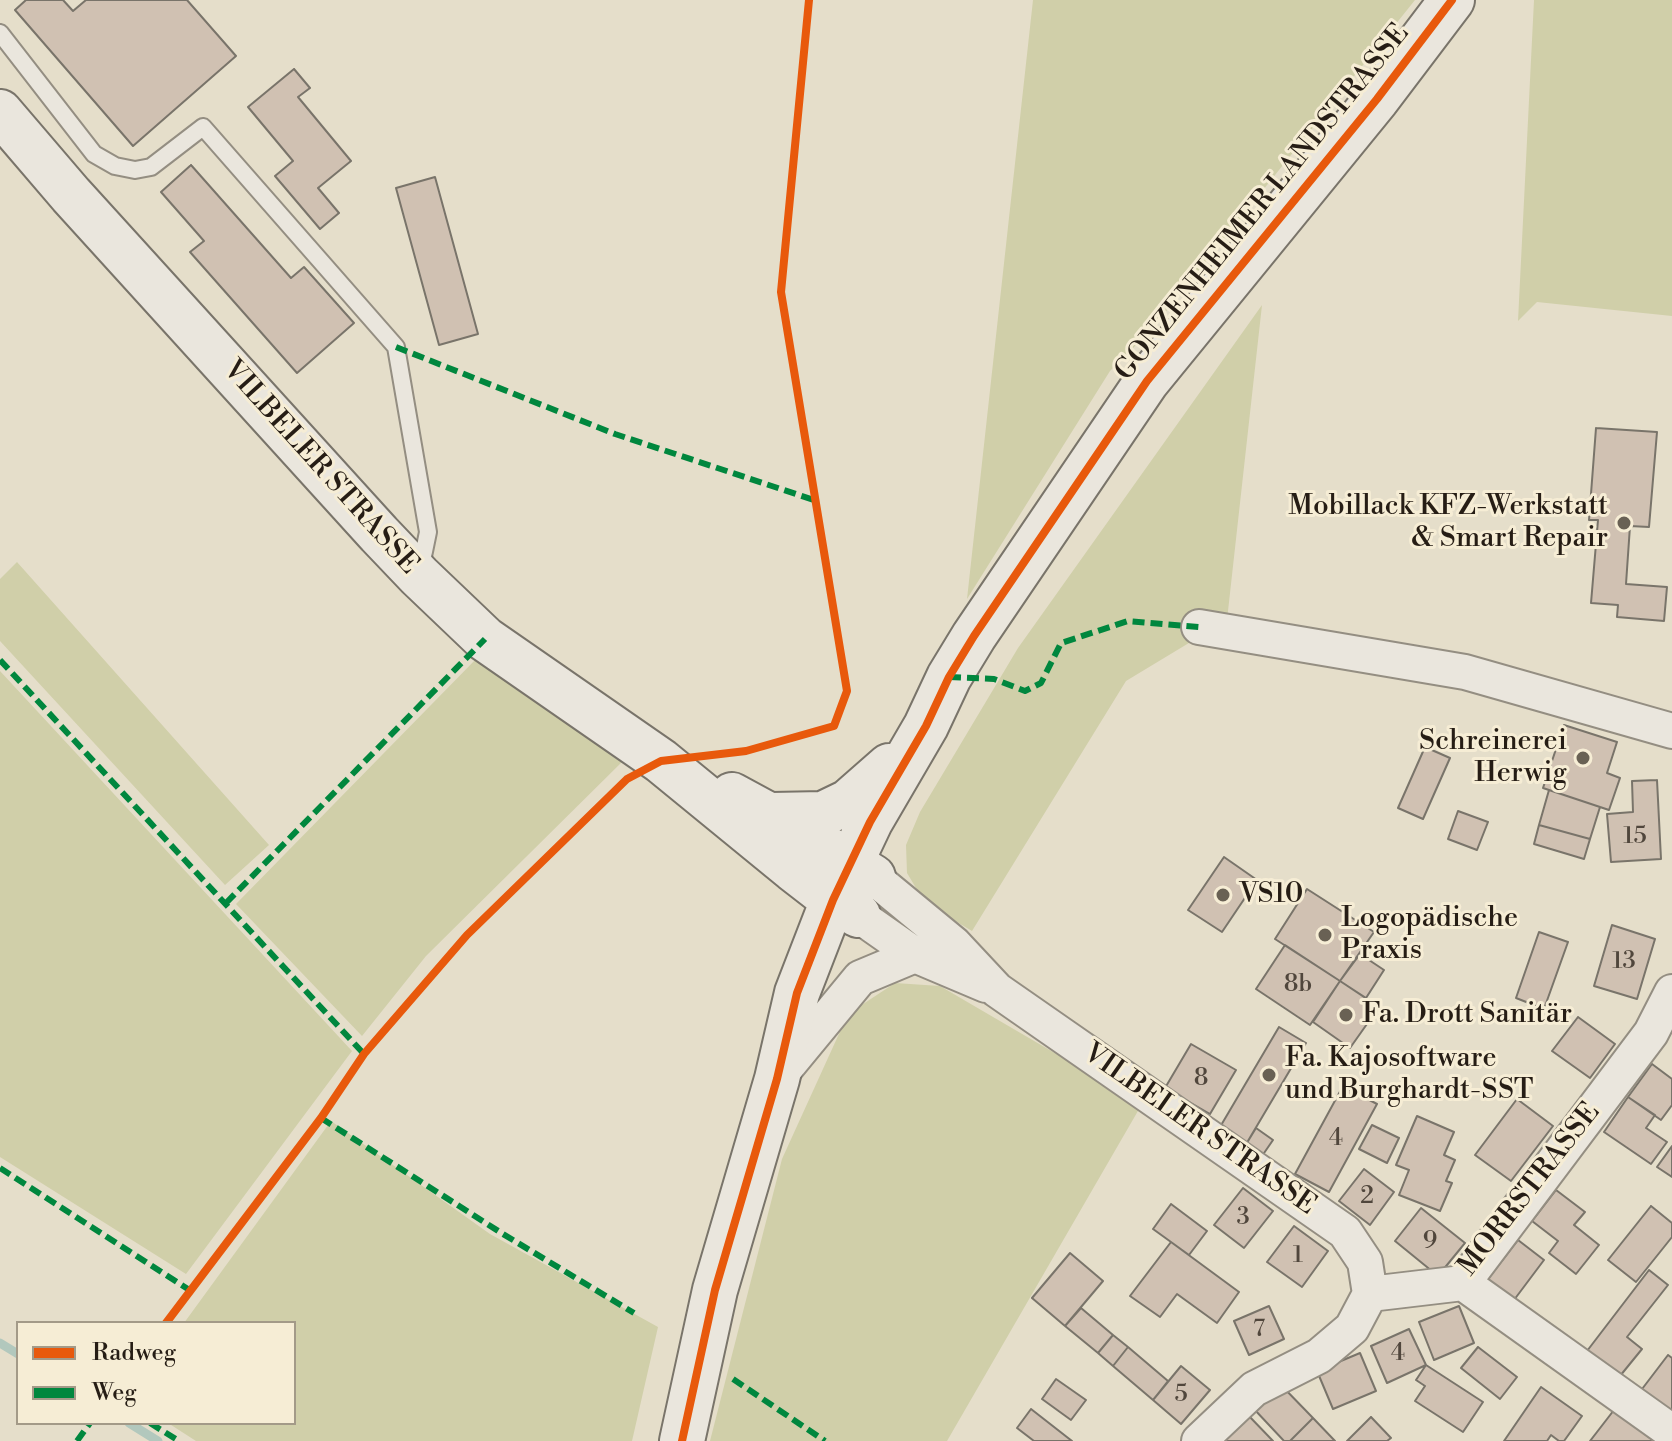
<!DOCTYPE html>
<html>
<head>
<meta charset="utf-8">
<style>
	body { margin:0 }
	#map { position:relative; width:1672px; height:1441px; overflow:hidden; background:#e5deca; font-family:"Libre Bodoni",serif }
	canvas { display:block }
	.legend { position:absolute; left:16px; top:1321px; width:280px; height:104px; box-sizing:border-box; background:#f6edd5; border:2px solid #a39a88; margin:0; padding:10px 14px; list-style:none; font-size:24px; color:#261d15 }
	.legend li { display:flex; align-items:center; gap:16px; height:40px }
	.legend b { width:40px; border:2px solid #a39a88 }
</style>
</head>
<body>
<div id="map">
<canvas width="1672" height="1441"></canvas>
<ul class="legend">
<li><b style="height:10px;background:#e8590c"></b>Radweg</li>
<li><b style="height:10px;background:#00873e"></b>Weg</li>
</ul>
</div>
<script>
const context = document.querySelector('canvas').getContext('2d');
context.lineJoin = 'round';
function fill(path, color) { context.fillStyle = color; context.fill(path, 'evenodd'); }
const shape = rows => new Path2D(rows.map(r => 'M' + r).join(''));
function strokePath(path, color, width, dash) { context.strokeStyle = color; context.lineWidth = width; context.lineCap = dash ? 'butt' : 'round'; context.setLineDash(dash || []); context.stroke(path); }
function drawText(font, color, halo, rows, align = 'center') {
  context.font = font + ' "Libre Bodoni",serif'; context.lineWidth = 6; context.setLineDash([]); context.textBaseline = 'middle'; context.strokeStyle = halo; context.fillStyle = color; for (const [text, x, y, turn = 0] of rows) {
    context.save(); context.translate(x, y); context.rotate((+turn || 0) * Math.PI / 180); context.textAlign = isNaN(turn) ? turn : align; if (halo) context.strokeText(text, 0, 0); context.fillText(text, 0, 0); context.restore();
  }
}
fill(shape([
	[1033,0,1415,0,1151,330,1110,371,967,599],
	[1534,0,1672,0,1672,316,1537,302,1518,321],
	[1262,305,1227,620,1126,681,972,931,925,903,907,873,906,845,920,812,1018,648],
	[17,562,269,845,225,885,0,641,0,579],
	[478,657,625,759,426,956,362,1036,236,904],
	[0,671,352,1051,186,1274,0,1157],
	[895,983,940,986,1142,1104,947,1441,710,1441,782,1159,848,1014],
	[331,1121,490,1234,658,1327,632,1441,196,1441,168,1423,294,1423,294,1323,184,1323]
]), '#d0cfa9');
strokePath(shape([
	[0,1343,18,1354],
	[129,1423,158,1441]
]), '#b2c8bd', 9);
const building = shape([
	[26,0,63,0,73,11,86,0,187,0,236,56,133,146,15,10,26,0],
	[294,69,310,88,298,97,351,161,318,188,339,213,320,229,275,176,293,161,248,107,294,69],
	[191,165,291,278,304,267,354,323,297,373,190,252,204,241,161,192,191,165],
	[435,177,478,334,439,345,396,188,435,177],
	[1596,428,1657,432,1649,527,1630,526,1626,584,1667,587,1664,621,1617,617,1618,605,1591,603,1598,520,1589,520,1596,428],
	[1564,725,1617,742,1607,773,1620,778,1609,810,1543,788,1564,725],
	[1425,747,1450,758,1423,819,1398,808,1425,747],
	[1657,780,1661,859,1611,862,1607,814,1633,812,1632,781,1657,780],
	[1549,790,1600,807,1590,839,1539,825,1549,790],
	[1458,811,1488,822,1477,850,1448,839,1458,811],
	[1539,825,1590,839,1584,859,1534,844,1539,825],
	[1224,857,1257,880,1222,932,1188,910,1224,857],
	[1307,889,1374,932,1340,981,1275,939,1307,889],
	[1612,925,1655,939,1637,999,1594,986,1612,925],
	[1539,932,1568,942,1544,1009,1516,998,1539,932],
	[1285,945,1340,981,1310,1025,1256,989,1285,945],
	[1360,954,1384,970,1366,998,1340,981,1360,954],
	[1340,981,1379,1007,1350,1048,1313,1022,1340,981],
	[1578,1017,1615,1044,1590,1078,1552,1051,1578,1017],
	[1279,1027,1306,1043,1245,1146,1220,1127,1279,1027],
	[1191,1044,1236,1070,1210,1114,1165,1088,1191,1044],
	[1652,1064,1672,1079,1672,1105,1661,1120,1628,1097,1652,1064],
	[1343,1086,1377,1104,1329,1192,1295,1174,1343,1086],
	[1628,1097,1655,1115,1646,1128,1667,1142,1651,1164,1604,1132,1628,1097],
	[1517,1099,1553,1126,1511,1181,1475,1155,1517,1099],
	[1417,1116,1454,1132,1444,1155,1455,1160,1446,1181,1452,1183,1440,1211,1399,1195,1409,1170,1396,1165,1417,1116],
	[1372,1125,1399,1138,1387,1163,1359,1149,1372,1125],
	[1256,1128,1273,1140,1262,1156,1245,1146,1256,1128],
	[1672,1146,1672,1177,1657,1167,1672,1146],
	[1364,1169,1394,1192,1370,1225,1339,1201,1364,1169],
	[1243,1188,1273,1211,1244,1248,1214,1225,1243,1188],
	[1556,1190,1585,1212,1574,1225,1599,1245,1576,1274,1549,1253,1558,1241,1532,1221,1556,1190],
	[1171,1204,1207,1231,1189,1255,1153,1229,1171,1204],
	[1651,1206,1672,1223,1672,1237,1636,1282,1608,1260,1651,1206],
	[1421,1208,1465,1243,1438,1276,1395,1241,1421,1208],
	[1294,1226,1328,1251,1302,1287,1267,1262,1294,1226],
	[1518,1240,1544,1260,1511,1304,1484,1284,1518,1240],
	[1171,1242,1239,1292,1217,1323,1177,1294,1160,1317,1130,1296,1171,1242],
	[1070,1253,1103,1281,1065,1326,1032,1298,1070,1253],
	[1649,1270,1668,1285,1627,1337,1642,1349,1620,1376,1587,1351,1649,1270],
	[1269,1306,1284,1339,1249,1355,1234,1321,1269,1306],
	[1459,1306,1474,1343,1434,1360,1419,1322,1459,1306],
	[1081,1308,1113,1335,1098,1353,1065,1326,1081,1308],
	[1409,1329,1426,1365,1387,1383,1371,1346,1409,1329],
	[1113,1335,1128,1347,1113,1366,1098,1353,1113,1335],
	[1128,1347,1168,1381,1153,1400,1113,1366,1128,1347],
	[1478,1347,1517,1377,1500,1399,1461,1368,1478,1347],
	[1360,1353,1376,1391,1333,1409,1317,1371,1360,1353],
	[1668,1355,1672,1358,1672,1419,1639,1393,1668,1355],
	[1426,1365,1483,1402,1463,1432,1415,1401,1425,1386,1416,1380,1426,1365],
	[1181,1366,1210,1390,1181,1424,1153,1400,1181,1366],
	[1056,1379,1086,1400,1071,1420,1042,1399,1056,1379],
	[1280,1384,1313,1418,1290,1441,1284,1441,1254,1409,1280,1384],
	[1541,1387,1582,1416,1564,1441,1559,1441,1551,1435,1547,1441,1504,1441,1541,1387],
	[1031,1409,1072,1441,1034,1441,1017,1428,1031,1409],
	[1614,1410,1654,1441,1590,1441,1614,1410],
	[1248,1415,1273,1441,1221,1441,1248,1415],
	[1371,1417,1391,1438,1387,1441,1347,1441,1371,1417],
	[1313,1418,1335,1441,1290,1441,1313,1418]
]);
fill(building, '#d0c1b2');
strokePath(building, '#79746a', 2);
const lane = shape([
	[0,33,94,154,115,166,135,170,151,167,203,127,396,347,428,532,420,571]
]);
const street = shape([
	[1199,627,1465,672,1672,731],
	[874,878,954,944,997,990,1345,1232,1365,1262,1370,1294],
	[858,915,915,955,986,985],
	[780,1075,860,978,915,955],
	[1463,1283,1672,1432],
	[1370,1294,1463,1283,1651,1033,1672,992],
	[1199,1441,1254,1389,1319,1356,1352,1328,1370,1294]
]);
const secondary = shape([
	[0,112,71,195,379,534,419,576,485,639,661,761,793,869,833,900,858,915],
	[732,795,804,834,873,877],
	[772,815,823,814,848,802,889,766],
	[682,1441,715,1290,777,1079,797,993,833,900,870,822,926,726,949,677,974,636,1147,381,1377,99,1452,0]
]);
strokePath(lane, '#948e82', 20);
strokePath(street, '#948e82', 38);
strokePath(secondary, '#79746a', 48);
strokePath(lane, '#eae6dd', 16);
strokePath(street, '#eae6dd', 34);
strokePath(secondary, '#eae6dd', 44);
strokePath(shape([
	[396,347,615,434,814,500],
	[0,660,364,1054],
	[949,677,994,679,1025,691,1041,683,1061,643,1128,621,1199,627],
	[226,903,485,639],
	[321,1118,503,1234,634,1313],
	[0,1168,191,1291],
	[733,1379,825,1441],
	[150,1423,179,1441],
	[77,1441,90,1423]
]), '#00873e', 6, [12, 6]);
strokePath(shape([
	[166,1323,321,1118,364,1054,467,935,627,779,661,761,746,751,834,726,847,691,781,292,809,0],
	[682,1441,715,1290,777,1079,797,993,833,900,870,822,926,726,949,677,974,636,1147,381,1377,99,1452,0]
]), '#e8590c', 8);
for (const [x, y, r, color] of [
	[1624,523,8,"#696154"],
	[1583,758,8,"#696154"],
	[1223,895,8,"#696154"],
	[1325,935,8,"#696154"],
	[1346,1015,8,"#696154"],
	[1269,1075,8,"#696154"]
]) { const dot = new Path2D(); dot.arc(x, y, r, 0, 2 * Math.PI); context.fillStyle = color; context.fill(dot); strokePath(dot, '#f6edd5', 3); }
drawText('24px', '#50463c', null, [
	["15",1635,837],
	["13",1624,962],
	["8b",1298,985],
	["8",1201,1079],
	["4",1336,1139],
	["2",1367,1197],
	["3",1243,1218],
	["9",1430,1242],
	["1",1298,1256],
	["7",1259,1330],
	["4",1398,1354],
	["5",1181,1395]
]);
drawText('28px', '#261d15', '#f6edd5', [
	["GONZENHEIMER LANDSTRASSE",1263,203,-51],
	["VILBELER STRASSE",320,468,48],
	["VILBELER STRASSE",1199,1130,35],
	["MORRSTRASSE",1530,1190,-52]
]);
drawText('28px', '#261d15', '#f6edd5', [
	["Mobillack KFZ-Werkstatt",1608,507,"right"],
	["& Smart Repair",1608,539,"right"],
	["Schreinerei",1567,742,"right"],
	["Herwig",1567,774,"right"],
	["VS10",1239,895],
	["Logopädische",1341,919],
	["Praxis",1341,951],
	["Fa. Drott Sanitär",1362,1015],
	["Fa. Kajosoftware",1285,1059],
	["und Burghardt-SST",1285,1091]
], 'left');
</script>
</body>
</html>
